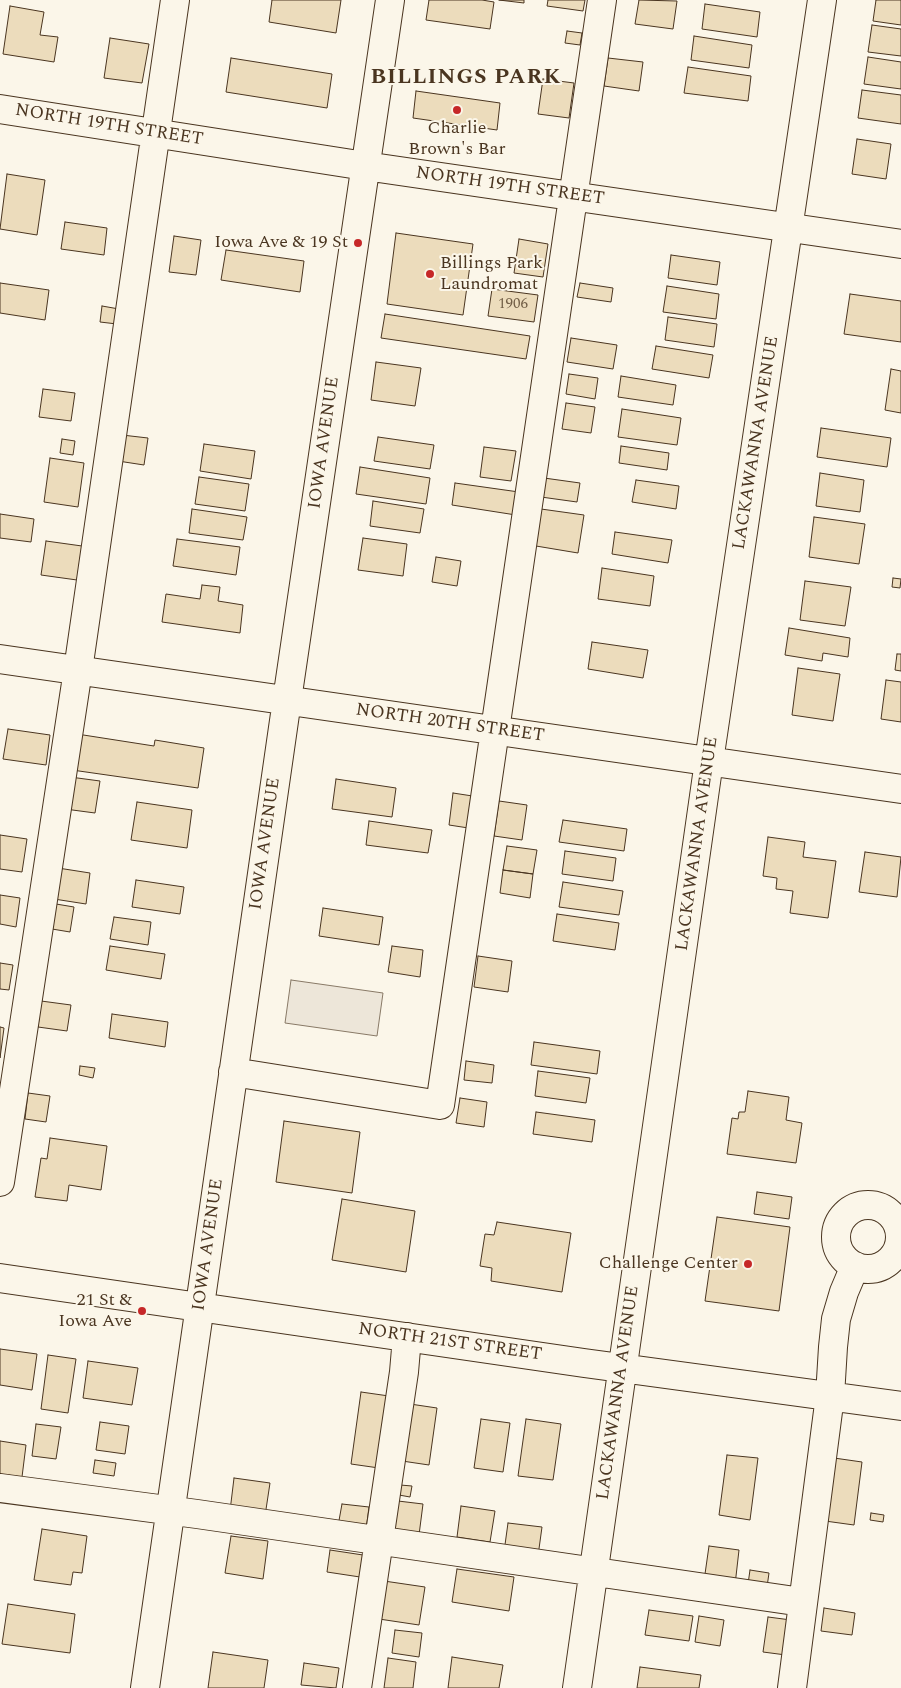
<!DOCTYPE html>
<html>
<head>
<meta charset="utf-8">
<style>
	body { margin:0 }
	canvas { display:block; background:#fbf6e9 }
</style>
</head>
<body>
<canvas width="901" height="1688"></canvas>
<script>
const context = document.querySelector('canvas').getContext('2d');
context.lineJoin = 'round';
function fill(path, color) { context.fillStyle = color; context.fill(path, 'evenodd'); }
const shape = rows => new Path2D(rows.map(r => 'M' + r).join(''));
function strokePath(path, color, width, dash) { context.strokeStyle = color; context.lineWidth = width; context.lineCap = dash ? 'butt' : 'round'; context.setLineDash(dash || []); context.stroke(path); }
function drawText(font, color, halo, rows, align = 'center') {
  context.font = font + ' Spectral,serif'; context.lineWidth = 4; context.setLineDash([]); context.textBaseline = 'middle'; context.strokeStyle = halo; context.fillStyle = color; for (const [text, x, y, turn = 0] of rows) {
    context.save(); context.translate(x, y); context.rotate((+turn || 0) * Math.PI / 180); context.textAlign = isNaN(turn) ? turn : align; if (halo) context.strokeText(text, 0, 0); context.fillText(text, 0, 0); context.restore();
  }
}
const green = shape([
	[291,980,383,993,377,1036,285,1023,291,980]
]);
fill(green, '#ede6d9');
strokePath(green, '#887966', 1);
const building = shape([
	[272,0,341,0,336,33,269,22,272,0],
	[429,0,482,0,494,2,490,29,426,20,429,0],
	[499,0,524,0,524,3,499,0],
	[548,0,585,0,583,11,547,6,548,0],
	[639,0,677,1,673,29,635,24,639,0],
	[876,0,901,0,901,25,873,21,876,0],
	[705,4,760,12,757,37,702,29,705,4],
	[10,6,44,12,40,35,58,37,54,62,3,54,10,6],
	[872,25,901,29,901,56,868,52,872,25],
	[567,31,582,33,580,45,565,43,567,31],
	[694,36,752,45,749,68,691,60,694,36],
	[110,38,149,44,142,83,104,78,110,38],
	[868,57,901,62,901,89,864,84,868,57],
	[231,58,332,74,327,108,226,92,231,58],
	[608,58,643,62,639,91,604,86,608,58],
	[688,67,751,76,748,101,684,93,688,67],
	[543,79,574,83,569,118,538,114,543,79],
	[862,90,901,95,901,124,858,118,862,90],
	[416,91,500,103,497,130,413,118,416,91],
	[857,139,891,144,886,179,852,174,857,139],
	[7,174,45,180,37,235,0,229,7,174],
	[65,222,107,228,104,255,61,249,65,222],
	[396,233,473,244,463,315,387,304,396,233],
	[174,236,201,240,196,275,169,272,174,236],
	[519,239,548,244,543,277,514,273,519,239],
	[226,250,304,261,300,292,221,280,226,250],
	[671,255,720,262,717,285,668,278,671,255],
	[0,283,49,290,45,320,0,313,0,283],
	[580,283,613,288,611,302,577,297,580,283],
	[667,286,719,294,716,319,663,312,667,286],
	[492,289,538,295,534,322,488,316,492,289],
	[850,294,901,301,901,342,844,334,850,294],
	[102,306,119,309,117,324,100,322,102,306],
	[385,314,530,336,526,359,381,338,385,314],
	[668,317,717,324,714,347,665,340,668,317],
	[571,338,617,345,613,369,567,362,571,338],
	[656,346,713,355,709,378,652,369,656,346],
	[376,362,421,368,415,406,371,400,376,362],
	[891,369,901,371,901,413,885,410,891,369],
	[569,374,598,378,595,399,566,394,569,374],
	[621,376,676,385,673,405,618,397,621,376],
	[43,389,75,393,71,421,39,417,43,389],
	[566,403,595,407,591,433,562,429,566,403],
	[622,409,681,418,677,445,618,437,622,409],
	[821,428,891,438,887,467,817,457,821,428],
	[122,435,148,438,144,465,118,461,122,435],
	[378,437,434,445,430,469,374,461,378,437],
	[62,439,75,441,73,455,60,453,62,439],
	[204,444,255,451,251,479,200,471,204,444],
	[621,446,669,453,667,470,619,463,621,446],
	[484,447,516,451,511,481,480,477,484,447],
	[50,458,84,463,78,507,44,502,50,458],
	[360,467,430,478,426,504,356,494,360,467],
	[820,473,864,480,860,512,816,506,820,473],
	[199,477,249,484,245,511,195,504,199,477],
	[544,478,580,483,577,502,541,497,544,478],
	[636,480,679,486,676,509,632,502,636,480],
	[455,483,519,492,516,515,452,505,455,483],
	[373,501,424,509,420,533,370,526,373,501],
	[192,509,247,517,243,540,189,533,192,509],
	[541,509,584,515,578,553,536,546,541,509],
	[0,514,34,519,31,542,0,538,0,514],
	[814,517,865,524,859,564,809,557,814,517],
	[615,532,672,540,668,563,612,554,615,532],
	[363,538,407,544,403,576,358,570,363,538],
	[177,539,240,547,236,575,173,566,177,539],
	[46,541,82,546,77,580,41,575,46,541],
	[436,557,461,561,457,586,432,582,436,557],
	[602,568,654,576,650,606,598,599,602,568],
	[893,578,901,579,900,588,892,587,893,578],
	[805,581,851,587,845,626,800,620,805,581],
	[202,585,220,587,218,601,243,605,240,633,162,622,166,594,200,599,202,585],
	[789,628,850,638,848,657,823,653,822,661,785,655,789,628],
	[592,642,648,650,643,678,588,669,592,642],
	[897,654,901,654,901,671,895,670,897,654],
	[798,668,840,674,833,721,792,715,798,668],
	[886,680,901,682,901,722,881,719,886,680],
	[8,729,50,735,46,765,3,759,8,729],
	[77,734,154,746,155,740,204,748,198,788,72,770,77,734],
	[70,777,100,781,95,813,65,809,70,777],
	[336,779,396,788,392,817,332,809,336,779],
	[453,793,479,797,475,829,449,825,453,793],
	[499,801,527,805,522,840,494,836,499,801],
	[137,802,192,810,187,848,131,840,137,802],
	[563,820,627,829,624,851,559,842,563,820],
	[369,821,432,830,428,853,366,845,369,821],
	[0,835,27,839,22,872,0,869,0,835],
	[768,837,805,842,803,857,836,861,828,918,790,913,793,891,776,889,777,878,763,876,768,837],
	[507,846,537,850,533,874,503,870,507,846],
	[565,851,616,858,613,881,562,874,565,851],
	[865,852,901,857,897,897,859,892,865,852],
	[58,868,90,873,86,904,54,899,58,868],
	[503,870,533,874,530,898,500,893,503,870],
	[136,880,184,887,180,914,132,907,136,880],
	[563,882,623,891,619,915,559,907,563,882],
	[0,895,20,898,16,927,0,924,0,895],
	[50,903,74,907,70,932,46,928,50,903],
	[323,908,383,917,379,945,319,936,323,908],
	[557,914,619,923,615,950,553,941,557,914],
	[114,917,151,922,148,945,110,939,114,917],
	[110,946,165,954,161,979,106,970,110,946],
	[392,946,423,950,420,977,388,972,392,946],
	[478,956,512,961,508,992,474,987,478,956],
	[0,963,13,965,9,990,0,989,0,963],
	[41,1001,71,1005,67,1031,38,1027,41,1001],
	[112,1014,168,1022,165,1047,109,1038,112,1014],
	[0,1027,4,1028,0,1058,0,1027],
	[534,1042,600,1051,597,1074,531,1065,534,1042],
	[466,1061,494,1065,492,1083,464,1080,466,1061],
	[80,1066,95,1068,93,1078,79,1075,80,1066],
	[538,1071,590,1078,586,1103,535,1096,538,1071],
	[748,1091,789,1097,786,1120,802,1123,796,1163,727,1154,732,1118,738,1119,739,1112,745,1112,748,1091],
	[28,1093,50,1096,46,1122,25,1119,28,1093],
	[460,1098,487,1102,484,1127,456,1123,460,1098],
	[536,1112,595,1120,592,1142,533,1134,536,1112],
	[284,1121,360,1132,352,1193,276,1182,284,1121],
	[50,1138,107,1146,101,1190,69,1185,67,1201,35,1197,41,1158,47,1159,50,1138],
	[757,1192,792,1197,789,1219,754,1214,757,1192],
	[342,1199,415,1211,406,1272,332,1260,342,1199],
	[717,1217,790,1227,779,1311,705,1301,717,1217],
	[497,1222,571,1233,562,1292,491,1281,492,1268,480,1266,485,1234,494,1235,497,1222],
	[0,1349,37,1354,32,1390,0,1385,0,1349],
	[48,1355,76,1359,68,1413,41,1409,48,1355],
	[88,1361,138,1368,132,1405,83,1398,88,1361],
	[361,1392,389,1396,379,1468,351,1464,361,1392],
	[410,1404,437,1408,429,1465,402,1461,410,1404],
	[481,1419,510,1423,503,1472,474,1468,481,1419],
	[526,1419,561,1424,553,1480,518,1476,526,1419],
	[100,1422,129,1426,125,1454,96,1450,100,1422],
	[36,1424,61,1427,56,1459,32,1456,36,1424],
	[0,1441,26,1445,22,1477,0,1474,0,1441],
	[727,1455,758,1458,750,1520,719,1515,727,1455],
	[834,1458,862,1462,854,1525,825,1521,834,1458],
	[95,1460,116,1463,114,1476,93,1473,95,1460],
	[234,1478,270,1483,265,1516,230,1511,234,1478],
	[400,1485,412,1486,410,1497,399,1495,400,1485],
	[398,1501,423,1504,419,1535,393,1531,398,1501],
	[342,1504,369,1507,366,1530,338,1526,342,1504],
	[461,1506,495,1511,490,1542,457,1537,461,1506],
	[871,1513,884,1515,883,1522,870,1520,871,1513],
	[508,1523,542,1527,538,1556,504,1552,508,1523],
	[42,1529,87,1536,82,1573,73,1572,71,1585,34,1580,42,1529],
	[231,1536,268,1541,263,1579,225,1573,231,1536],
	[709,1546,739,1550,735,1585,704,1581,709,1546],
	[330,1550,363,1555,360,1577,327,1572,330,1550],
	[457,1569,514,1577,509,1611,452,1602,457,1569],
	[750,1570,769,1573,767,1587,748,1584,750,1570],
	[384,1581,425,1587,419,1625,379,1619,384,1581],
	[8,1604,75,1614,70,1653,2,1644,8,1604],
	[824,1608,855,1613,852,1635,821,1631,824,1608],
	[649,1610,693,1616,689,1641,645,1635,649,1610],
	[699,1616,724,1620,720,1646,695,1642,699,1616],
	[768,1617,791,1620,786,1655,763,1652,768,1617],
	[395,1630,422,1633,419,1657,392,1653,395,1630],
	[213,1652,268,1660,264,1688,208,1688,213,1652],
	[452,1657,503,1665,499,1688,448,1688,452,1657],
	[388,1658,416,1662,413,1688,384,1688,388,1658],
	[304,1663,339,1668,336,1688,301,1685,304,1663],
	[640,1667,701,1675,699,1688,637,1688,640,1667]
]);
fill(building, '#ecdcbc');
strokePath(building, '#4a3520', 1);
const minor = shape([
	[0,109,365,166,901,244],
	[0,659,901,789],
	[233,1072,440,1105,602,0],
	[0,1182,78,670,175,0],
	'836 1237a32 32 0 1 1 64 0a32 32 0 1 1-64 0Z',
	[0,1278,584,1363,901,1406],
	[0,1488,197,1514,802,1602],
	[145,1688,287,700,390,0],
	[357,1688,404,1372,407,1337],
	[577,1688,709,761,822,0],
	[792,1688,830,1396,833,1347,836,1319,844,1292,855,1266]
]);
strokePath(minor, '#4a3520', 30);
strokePath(minor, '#fbf6e9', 28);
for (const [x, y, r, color] of [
	[457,110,5,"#c62828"],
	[358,243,5,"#c62828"],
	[430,274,5,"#c62828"],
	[748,1264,5,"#c62828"],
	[142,1311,5,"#c62828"]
]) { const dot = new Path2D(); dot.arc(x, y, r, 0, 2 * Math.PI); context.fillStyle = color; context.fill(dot); strokePath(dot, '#fbf6e9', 2); }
drawText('15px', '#725f47', null, [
	["1906",513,305]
]);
drawText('18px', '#4a3520', '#fbf6e9', [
	["NORTH 19TH STREET",109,126,9],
	["NORTH 19TH STREET",510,187,8],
	["IOWA AVENUE",325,443,-82],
	["LACKAWANNA AVENUE",757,443,-81],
	["NORTH 20TH STREET",450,724,8],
	["IOWA AVENUE",266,844,-82],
	["LACKAWANNA AVENUE",698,844,-82],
	["IOWA AVENUE",209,1245,-82],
	["NORTH 21ST STREET",450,1343,8],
	["LACKAWANNA AVENUE",619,1393,-82]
]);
drawText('18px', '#4a3520', '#fbf6e9', [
	["Charlie",457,129,"center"],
	["Brown's Bar",457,150,"center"],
	["Iowa Ave & 19 St",348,243],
	["Billings Park",440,264,"left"],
	["Laundromat",440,285,"left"],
	["Challenge Center",738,1264],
	["21 St &",132,1301],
	["Iowa Ave",132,1322]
], 'right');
context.letterSpacing = '1px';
drawText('bold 22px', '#4a3520', '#fbf6e9', [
	["BILLINGS PARK",466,79]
]);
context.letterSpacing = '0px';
</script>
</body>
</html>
